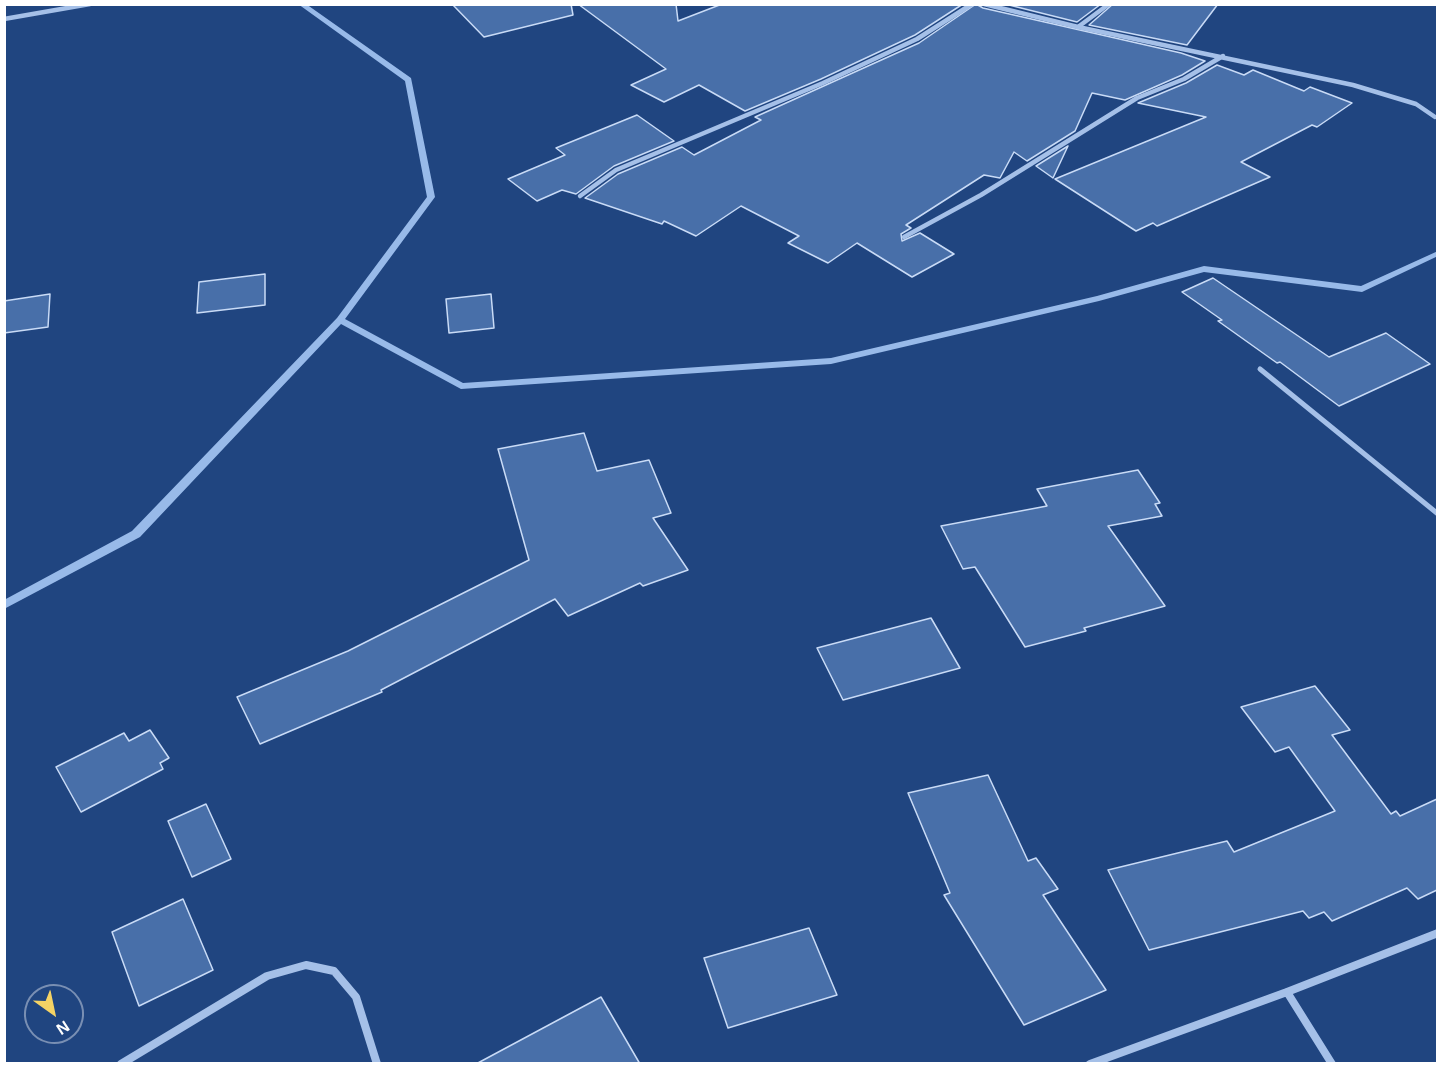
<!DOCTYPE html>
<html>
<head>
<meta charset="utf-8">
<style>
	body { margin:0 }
	#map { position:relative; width:1442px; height:1068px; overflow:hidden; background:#204580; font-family:Arial,sans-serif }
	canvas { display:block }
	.frame { position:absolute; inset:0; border:6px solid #fff; pointer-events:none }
	.north { position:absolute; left:24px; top:984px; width:60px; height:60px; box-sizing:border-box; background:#204580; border:2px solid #798fb3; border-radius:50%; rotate:147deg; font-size:16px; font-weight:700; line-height:24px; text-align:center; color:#fff }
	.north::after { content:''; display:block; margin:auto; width:21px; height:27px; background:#f5d365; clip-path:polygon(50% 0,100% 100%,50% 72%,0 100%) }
</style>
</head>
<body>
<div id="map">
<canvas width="1442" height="1068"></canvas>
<div class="frame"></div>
<div class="north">N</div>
</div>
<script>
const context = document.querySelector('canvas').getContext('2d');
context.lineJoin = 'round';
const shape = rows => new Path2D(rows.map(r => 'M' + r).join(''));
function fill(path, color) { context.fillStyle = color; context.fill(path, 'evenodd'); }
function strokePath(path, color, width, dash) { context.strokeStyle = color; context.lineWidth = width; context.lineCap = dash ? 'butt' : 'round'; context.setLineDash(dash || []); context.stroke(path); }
fill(shape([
	[298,4,306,4,411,78,435,197,345,319,463,383,831,358,1097,296,1204,266,1361,286,1438,251,1438,256,1362,292,1204,272,1099,301,831,364,461,389,341,324,140,537,4,609,4,600,132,531,337,318,427,197,405,81,298,4]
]), '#98bae9');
const building = shape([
	[452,4,571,4,573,15,484,37,452,4],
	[578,4,676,4,678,21,722,4,963,4,915,35,821,79,745,111,699,85,664,102,631,85,666,69,578,4],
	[976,4,983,8,1181,53,1205,61,1182,75,1125,100,1092,93,1075,131,1027,161,1014,152,1000,178,984,175,906,225,911,228,901,234,902,241,920,233,954,254,912,277,857,243,828,263,788,243,799,236,741,206,696,236,664,221,662,224,585,198,618,174,682,147,694,155,761,120,755,117,919,43,976,4],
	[1005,4,1101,4,1077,22,1005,4],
	[1113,4,1218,4,1187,45,1089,25,1113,4],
	[1217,65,1244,75,1253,70,1304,91,1310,87,1352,103,1317,127,1312,125,1241,162,1270,177,1157,226,1153,223,1136,231,1055,179,1206,117,1138,103,1186,83,1217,65],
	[637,115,674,141,614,166,576,194,562,190,537,201,508,179,565,155,556,148,637,115],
	[1068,146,1053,178,1036,166,1068,146],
	[265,274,265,305,197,313,199,282,265,274],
	[1213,278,1329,357,1386,333,1430,364,1339,406,1280,362,1277,363,1218,321,1222,320,1182,292,1213,278],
	[50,294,48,327,4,333,4,301,50,294],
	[491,294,494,328,449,333,446,299,491,294],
	[584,433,597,471,649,460,671,513,653,518,688,570,643,586,640,583,568,616,555,599,381,690,382,692,260,744,237,697,348,651,529,560,498,449,584,433],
	[1138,470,1160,503,1155,504,1162,516,1108,526,1165,606,1084,628,1086,631,1025,647,975,567,963,569,941,526,1047,506,1037,489,1138,470],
	[931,618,960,668,843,700,817,648,931,618],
	[1315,686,1350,730,1332,735,1391,814,1396,811,1400,816,1437,799,1437,890,1418,899,1407,888,1332,921,1324,912,1309,918,1303,911,1149,950,1108,870,1227,841,1234,852,1335,811,1289,747,1275,752,1241,707,1315,686],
	[150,730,169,758,160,763,163,769,81,812,56,767,124,733,129,741,150,730],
	[988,775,1028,861,1036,858,1058,889,1043,895,1106,990,1024,1025,944,895,950,893,908,793,988,775],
	[206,804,231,859,192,877,168,821,206,804],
	[183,899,213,970,139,1006,112,932,183,899],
	[809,928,837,995,728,1028,704,958,809,928],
	[601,997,640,1064,476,1064,601,997]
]);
fill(building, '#486fa9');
strokePath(building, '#c9dbf6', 1.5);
strokePath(shape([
	[984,4,1078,27,1353,85,1416,104,1435,117],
	[4,19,90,4],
	[1078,27,1109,4],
	[580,196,616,170,823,83,917,39,972,4],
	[904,237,981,195,1137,98,1184,79,1223,56]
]), '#a5c0e8', 4.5);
strokePath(shape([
	[1260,369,1438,514]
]), '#a5c0e8', 5);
strokePath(shape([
	[1287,992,1332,1064],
	[121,1064,267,976,306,965,334,971,356,997,377,1064],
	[1090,1064,1287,992,1438,933]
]), '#a5c0e8', 8);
</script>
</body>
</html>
